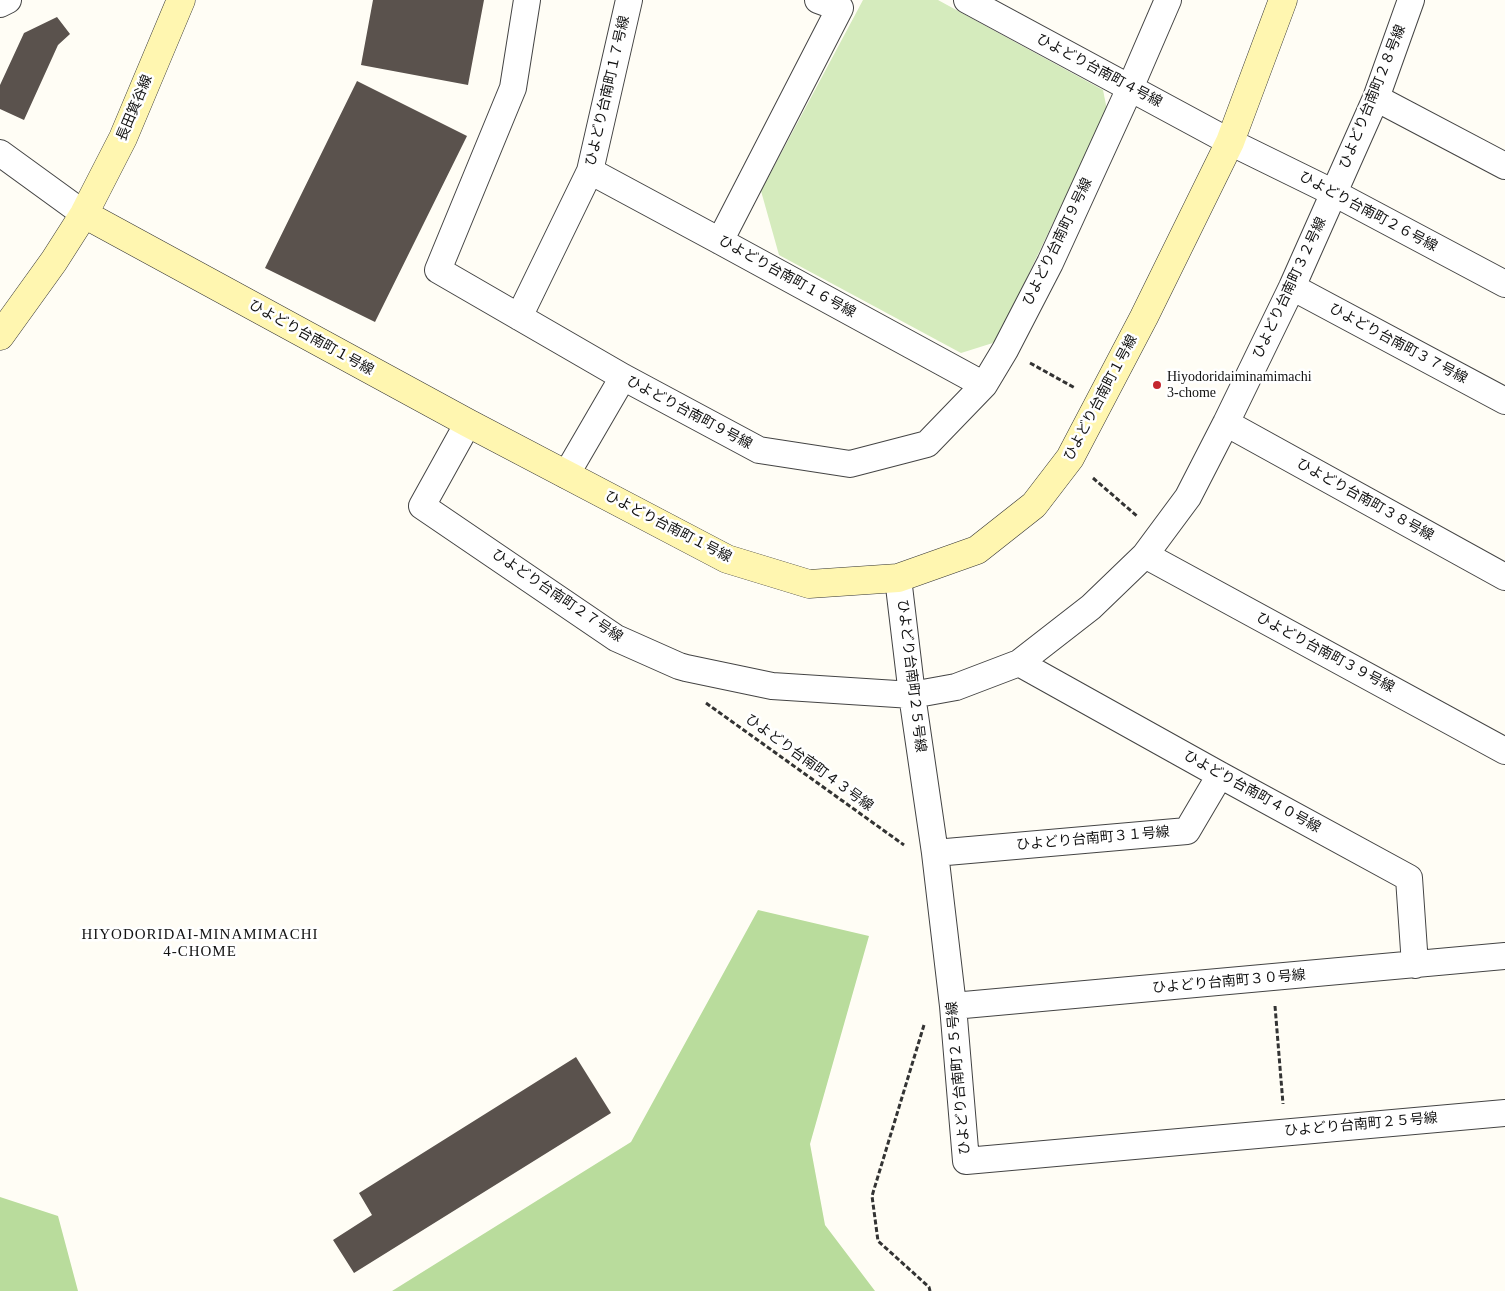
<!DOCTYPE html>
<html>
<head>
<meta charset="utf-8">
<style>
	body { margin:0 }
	canvas { display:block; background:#fffdf5 }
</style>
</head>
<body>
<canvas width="1505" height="1291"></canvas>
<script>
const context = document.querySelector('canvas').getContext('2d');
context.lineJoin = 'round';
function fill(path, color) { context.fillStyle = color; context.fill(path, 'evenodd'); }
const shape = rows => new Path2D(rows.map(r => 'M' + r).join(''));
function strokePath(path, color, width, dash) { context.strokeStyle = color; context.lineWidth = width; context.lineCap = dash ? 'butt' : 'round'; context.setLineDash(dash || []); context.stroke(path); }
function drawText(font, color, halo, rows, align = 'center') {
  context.font = font + ' "Times New Roman","Noto Sans JP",serif'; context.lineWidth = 5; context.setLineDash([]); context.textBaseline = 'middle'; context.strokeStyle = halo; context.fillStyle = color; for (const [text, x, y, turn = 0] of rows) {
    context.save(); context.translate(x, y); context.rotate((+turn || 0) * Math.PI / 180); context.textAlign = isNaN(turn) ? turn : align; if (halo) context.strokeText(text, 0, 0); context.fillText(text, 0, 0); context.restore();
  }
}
fill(shape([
	[863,0,938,0,1103,90,1107,110,996,342,961,353,779,255,761,191]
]), '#d5ebbd');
fill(shape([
	[758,910,869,936,810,1144,825,1225,875,1291,392,1291,631,1142],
	[0,1197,58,1216,78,1291,0,1291]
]), '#b9dc9c');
fill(shape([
	[373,0,484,0,468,85,361,65],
	[57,17,70,34,58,45,24,120,0,109,0,85,24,33],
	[357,81,467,136,375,322,265,268],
	[576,1057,611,1113,354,1273,333,1240,372,1215,359,1193]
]), '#5a524d');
const street = shape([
	[527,0,513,88,438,270,623,377,759,450,850,464,927,444,984,385,1005,350,1050,263,1130,88,1168,0],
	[967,0,1230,142,1334,193,1505,284],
	[0,4,8,0],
	[1376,98,1505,166],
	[0,153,84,214],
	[590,171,720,241,984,385],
	[720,241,840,8,818,0],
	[1292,287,1505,401],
	[519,317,590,171,629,0],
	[468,423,422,506,616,638,679,666,686,668,772,686,912,695,956,687,1019,663,1091,607,1145,555,1188,497,1226,423,1292,287,1376,98,1411,0],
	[1226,423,1505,577],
	[566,475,623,377],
	[1145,555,1505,751],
	[898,578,912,695,935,853,953,1006,966,1161,1505,1113],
	[1019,663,1220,775,1409,878,1415,965],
	[935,853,1187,831,1220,775],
	[953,1006,1505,956]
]);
const secondary = shape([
	[84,214,468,423,727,559,809,584,898,578,977,550,1034,505,1070,458,1144,317,1230,142,1283,0],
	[0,336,54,261,84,214,123,138,181,0]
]);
strokePath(street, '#444', 28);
strokePath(secondary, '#333', 29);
strokePath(shape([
	[1030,363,1075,388],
	[1093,478,1137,516],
	[706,703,904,845],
	[1275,1006,1283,1104],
	[924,1025,872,1196,878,1241,929,1287,930,1291]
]), '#333', 3, [5, 2.5]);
strokePath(street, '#fff', 26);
strokePath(secondary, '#fff6b0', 28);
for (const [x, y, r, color] of [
	[1157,385,5,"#c4262e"]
]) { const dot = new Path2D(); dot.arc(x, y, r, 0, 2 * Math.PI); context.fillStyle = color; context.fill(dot); strokePath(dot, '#fff', 2); }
drawText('14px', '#111', '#fff', [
	["ひよどり台南町４号線",1099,71,28],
	["ひよどり台南町１７号線",608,91,-77],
	["ひよどり台南町２８号線",1373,97,-68],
	["長田箕谷線",135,108,-67],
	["ひよどり台南町２６号線",1368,212,28],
	["ひよどり台南町９号線",1058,242,-64],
	["ひよどり台南町１６号線",787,277,29],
	["ひよどり台南町３２号線",1290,288,-65],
	["ひよどり台南町１号線",311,338,29],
	["ひよどり台南町３７号線",1398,344,28],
	["ひよどり台南町１号線",1101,398,-62],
	["ひよどり台南町９号線",689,413,28],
	["ひよどり台南町３８号線",1365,500,29],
	["ひよどり台南町１号線",668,527,27],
	["ひよどり台南町２７号線",557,596,34],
	["ひよどり台南町３９号線",1325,653,28],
	["ひよどり台南町２５号線",911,676,83],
	["ひよどり台南町４３号線",809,763,36],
	["ひよどり台南町４０号線",1252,792,29],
	["ひよどり台南町３１号線",1093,839,-5],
	["ひよどり台南町３０号線",1229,982,-5],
	["ひよどり台南町２５号線",959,1078,-95],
	["ひよどり台南町２５号線",1361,1125,-5]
]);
drawText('14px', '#111', '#fff', [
	["Hiyodoridaiminamimachi",1167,377],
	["3-chome",1167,393]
], 'left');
context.letterSpacing = '1px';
drawText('15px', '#111', '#fff', [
	["HIYODORIDAI-MINAMIMACHI",200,935],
	["4-CHOME",200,952]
]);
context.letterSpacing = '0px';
</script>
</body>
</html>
